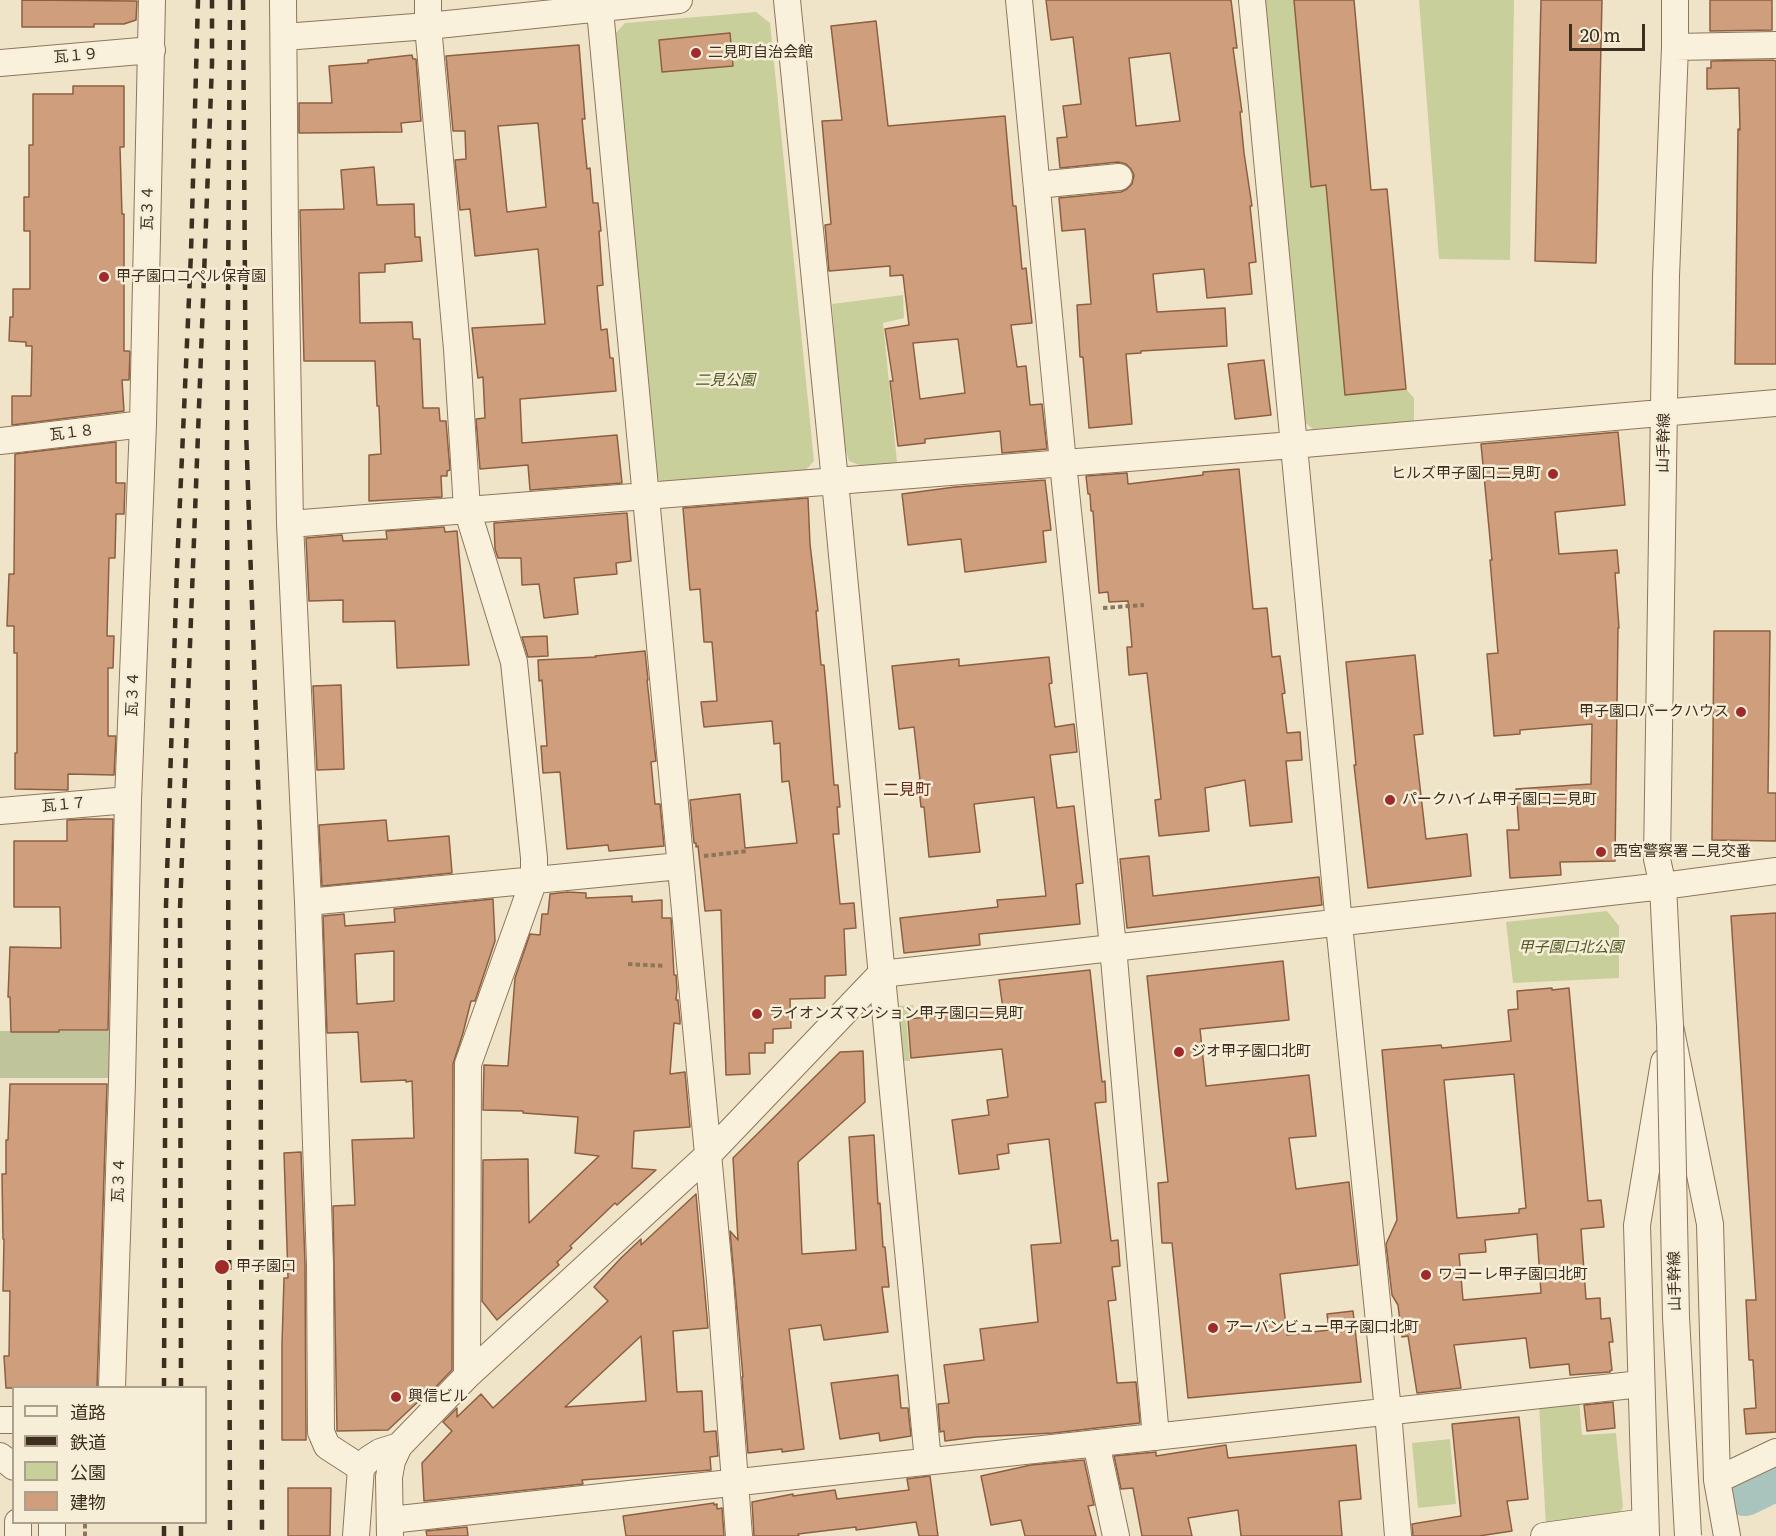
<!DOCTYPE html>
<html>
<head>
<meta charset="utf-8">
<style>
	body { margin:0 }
	#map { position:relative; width:1776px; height:1536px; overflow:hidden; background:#f0e4c8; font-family:Literata,"Noto Sans JP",serif }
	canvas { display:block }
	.legend { position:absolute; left:12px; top:1386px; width:195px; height:138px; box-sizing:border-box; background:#f7eed8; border:2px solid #ada18e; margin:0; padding:8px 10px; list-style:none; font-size:18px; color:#3d2e20 }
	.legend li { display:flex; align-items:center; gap:12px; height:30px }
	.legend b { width:30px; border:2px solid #ada18e }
	.scale { position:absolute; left:1569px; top:24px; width:76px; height:27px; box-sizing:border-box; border:3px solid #3d2e20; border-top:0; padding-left:8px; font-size:18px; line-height:21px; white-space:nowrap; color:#3d2e20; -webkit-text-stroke:4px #f7eed8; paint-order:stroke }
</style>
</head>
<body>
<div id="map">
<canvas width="1776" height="1536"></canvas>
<ul class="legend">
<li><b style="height:8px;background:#faf1dc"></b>道路</li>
<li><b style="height:8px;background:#3d2e20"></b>鉄道</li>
<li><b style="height:16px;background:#c9cf9b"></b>公園</li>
<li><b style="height:16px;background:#cf9f7d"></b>建物</li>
</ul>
<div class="scale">20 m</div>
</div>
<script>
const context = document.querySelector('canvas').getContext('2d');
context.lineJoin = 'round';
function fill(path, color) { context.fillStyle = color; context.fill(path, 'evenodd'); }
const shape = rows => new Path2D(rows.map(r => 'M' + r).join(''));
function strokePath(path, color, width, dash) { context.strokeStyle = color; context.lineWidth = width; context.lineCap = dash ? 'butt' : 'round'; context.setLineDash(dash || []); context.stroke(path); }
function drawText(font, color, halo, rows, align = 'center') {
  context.font = font + ' Literata,"Noto Sans JP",serif'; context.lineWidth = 5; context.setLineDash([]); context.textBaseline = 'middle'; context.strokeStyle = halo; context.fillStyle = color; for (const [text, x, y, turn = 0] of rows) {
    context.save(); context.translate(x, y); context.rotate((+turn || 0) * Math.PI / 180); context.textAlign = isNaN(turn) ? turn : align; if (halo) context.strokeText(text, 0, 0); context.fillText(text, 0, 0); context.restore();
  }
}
fill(shape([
	[1261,0,1294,0,1311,186,1326,185,1345,394,1406,389,1414,398,1414,421,1313,429,1303,421],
	[1419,0,1514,0,1510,260,1439,259],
	[756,12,770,23,814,461,805,471,665,484,654,476,613,36,625,23],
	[903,295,904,318,883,323,897,462,862,466,849,461,843,440,832,304],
	[1607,911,1619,926,1619,978,1513,983,1506,922],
	[913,1005,914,1015,906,1017,910,1061,901,1061,899,1006],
	[1579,1401,1582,1435,1616,1433,1623,1507,1619,1514,1546,1527,1539,1404],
	[1450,1439,1456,1504,1418,1508,1412,1443]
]), '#c9cf9b');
fill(shape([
	[0,1031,113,1031,113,1078,0,1078]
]), '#bfc49a');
strokePath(shape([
	[1745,1493,1776,1478]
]), '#a9c4bc', 46);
const building = shape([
	[22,0,137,1,136,20,124,24,94,24,94,27,22,27,22,0],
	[1046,0,1231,0,1237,48,1233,48,1242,112,1240,112,1244,153,1252,206,1250,206,1256,262,1249,263,1252,294,1207,298,1204,269,1153,274,1157,312,1225,308,1227,346,1141,351,1141,353,1126,354,1132,424,1089,428,1083,357,1080,357,1077,305,1091,304,1085,229,1062,231,1059,198,1121,192,1127,189,1132,184,1134,175,1131,169,1126,164,1118,162,1060,168,1057,138,1067,137,1063,106,1081,104,1073,37,1051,40,1046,0],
	[1170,53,1180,121,1136,126,1129,58,1170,53],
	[1294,0,1354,0,1371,190,1387,189,1406,389,1345,395,1326,185,1311,187,1294,0],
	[1541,0,1602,0,1596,263,1535,261,1541,0],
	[1710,0,1772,0,1772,30,1710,31,1710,0],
	[876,21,888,126,1005,116,1013,206,1016,206,1022,269,1026,268,1032,323,1011,325,1017,367,1026,366,1030,405,1042,404,1047,449,1002,453,1000,431,925,439,925,443,898,446,890,381,893,381,885,329,909,325,903,275,890,276,890,266,829,271,825,225,831,224,822,121,842,120,831,26,876,21],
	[958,339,965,393,920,399,913,343,958,339],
	[730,33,733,66,662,72,659,40,730,33],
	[579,45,585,119,582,119,587,169,590,168,593,203,598,203,601,231,599,231,603,285,597,286,601,330,607,329,610,358,613,358,616,391,520,399,522,443,617,435,622,483,530,490,528,465,480,469,476,419,485,418,483,377,478,378,472,328,545,324,538,249,475,256,470,209,460,210,455,160,466,159,465,131,453,131,446,56,579,45],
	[538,123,546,207,507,212,498,126,538,123],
	[412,55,413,59,416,59,421,121,401,123,402,132,299,133,299,103,332,103,329,66,368,63,368,60,412,55],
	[1772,60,1776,61,1776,364,1735,364,1738,129,1740,130,1739,88,1707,89,1707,68,1711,68,1711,61,1772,60],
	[73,86,124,86,124,147,120,147,122,214,124,214,124,351,129,351,130,352,129,380,122,380,124,411,12,425,12,396,31,396,32,346,26,346,26,342,9,341,10,317,13,317,13,289,30,289,30,231,24,231,24,197,29,197,29,145,33,145,33,94,73,94,73,86],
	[374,167,377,205,414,204,415,237,420,237,422,261,385,264,385,272,359,273,360,323,412,322,413,339,420,339,423,408,439,408,440,421,446,421,450,470,447,471,447,476,441,476,442,497,369,501,369,455,381,454,379,406,377,406,375,361,304,361,300,210,344,209,341,170,374,167],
	[1264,360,1271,415,1235,419,1228,364,1264,360],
	[1618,432,1625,505,1555,512,1559,554,1617,550,1619,573,1615,573,1619,628,1618,628,1615,861,1560,862,1561,875,1510,878,1507,830,1519,830,1516,789,1591,784,1592,724,1520,730,1520,734,1494,736,1487,654,1498,653,1490,560,1492,560,1481,444,1618,432],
	[116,442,116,483,125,483,124,514,116,514,115,558,109,558,107,636,114,636,113,668,108,668,108,736,116,736,114,775,68,774,68,790,15,789,15,753,17,753,17,653,14,653,14,626,7,626,9,574,14,574,15,454,116,442],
	[1239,469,1253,609,1267,608,1272,657,1280,656,1285,693,1282,694,1287,733,1300,732,1302,760,1286,761,1292,822,1250,826,1245,780,1205,788,1209,831,1159,836,1155,800,1161,799,1147,673,1129,675,1127,647,1132,647,1128,601,1109,602,1108,592,1099,593,1093,511,1091,511,1090,494,1088,494,1086,476,1127,473,1128,484,1203,475,1203,472,1239,469],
	[1045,480,1051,530,1043,531,1046,562,965,572,961,539,908,545,902,494,955,487,1045,480],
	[808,498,810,544,818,611,816,611,821,665,824,665,827,698,834,785,838,785,840,807,837,807,839,834,833,834,840,904,854,903,856,928,844,929,846,975,825,976,825,998,790,999,791,1028,773,1029,773,1043,765,1043,765,1053,749,1053,750,1074,726,1075,721,910,705,911,698,846,696,847,696,843,694,843,690,800,740,794,745,848,797,843,789,781,782,782,780,743,774,744,772,721,704,727,701,702,717,701,712,642,704,642,700,589,690,590,683,508,808,498],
	[627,513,631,561,616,563,617,574,574,578,578,614,544,618,539,584,522,585,521,558,498,558,495,549,494,523,627,513],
	[444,527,445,532,457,531,469,665,397,668,395,621,343,622,343,600,309,601,306,538,342,535,343,541,387,539,386,531,444,527],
	[1714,631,1770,631,1768,793,1776,793,1776,841,1712,840,1714,631],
	[547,636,548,656,528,657,522,637,547,636],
	[645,651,648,680,647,680,656,761,651,762,655,804,660,804,664,846,609,851,608,845,567,849,560,772,543,773,541,746,547,746,542,680,539,681,538,660,596,657,595,656,645,651],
	[1415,655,1423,734,1414,735,1426,839,1467,834,1471,876,1368,888,1354,765,1356,765,1346,662,1415,655],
	[1049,657,1052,683,1049,684,1055,727,1074,724,1077,752,1050,755,1057,808,1074,806,1083,883,1076,884,1080,924,979,934,980,945,904,953,900,918,998,907,997,900,1046,896,1034,797,974,804,980,852,929,857,924,807,921,807,918,780,920,780,914,727,899,729,892,666,959,659,959,666,1049,657],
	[341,685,344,769,317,770,313,686,341,685],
	[87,819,113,819,108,1030,59,1030,59,1032,11,1032,10,997,8,997,10,947,61,948,60,907,14,907,14,841,67,841,67,820,87,819],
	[386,820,388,841,449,836,452,873,322,886,319,825,386,820],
	[1149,856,1153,896,1319,877,1322,905,1127,928,1120,859,1149,856],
	[568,892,586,893,586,898,632,896,632,902,662,900,662,918,671,918,674,975,676,975,677,989,676,1000,678,1000,680,1020,680,1024,674,1023,670,1074,685,1072,690,1127,634,1131,632,1168,656,1170,617,1205,615,1203,570,1246,572,1248,557,1262,559,1265,497,1320,482,1301,483,1160,528,1159,529,1223,599,1156,575,1153,578,1117,523,1113,523,1111,483,1110,484,1065,508,1066,515,978,530,934,540,935,542,914,548,914,550,894,568,892],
	[493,899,495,941,475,1001,471,1001,463,1033,453,1064,452,1370,423,1400,421,1399,388,1430,337,1431,333,1206,355,1205,352,1140,414,1138,412,1081,406,1082,406,1080,361,1082,358,1032,327,1033,323,916,344,914,345,926,395,922,394,909,493,899],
	[394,951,394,1001,357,1004,355,954,394,951],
	[1776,913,1776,1432,1746,1434,1744,1409,1756,1408,1753,1360,1749,1360,1746,1300,1756,1300,1731,916,1776,913],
	[1283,961,1289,1020,1200,1029,1206,1086,1309,1075,1316,1136,1289,1138,1296,1189,1349,1182,1358,1265,1280,1274,1287,1335,1329,1330,1327,1314,1353,1311,1361,1382,1188,1398,1172,1243,1162,1243,1158,1183,1168,1182,1147,976,1283,961],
	[1090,970,1102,1082,1105,1081,1106,1102,1095,1103,1111,1241,1118,1240,1120,1266,1112,1267,1116,1300,1108,1301,1117,1383,1136,1382,1140,1423,1053,1433,976,1437,945,1441,944,1431,940,1432,938,1404,949,1403,944,1365,984,1360,980,1329,1038,1322,1031,1245,1061,1243,1049,1139,1008,1144,1009,1153,997,1155,999,1169,959,1174,952,1120,989,1115,987,1100,1008,1097,1002,1049,911,1058,908,1019,1003,1009,999,980,1090,970],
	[1552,988,1552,990,1569,988,1588,1201,1601,1200,1604,1227,1581,1229,1586,1299,1600,1298,1601,1319,1610,1318,1613,1342,1609,1342,1612,1370,1610,1371,1610,1372,1570,1375,1569,1364,1530,1368,1526,1338,1454,1345,1461,1388,1417,1393,1408,1336,1402,1337,1398,1305,1392,1295,1386,1244,1397,1220,1382,1050,1441,1045,1442,1048,1511,1041,1508,1010,1518,1009,1517,991,1552,988],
	[1514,1074,1526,1208,1519,1209,1519,1213,1457,1218,1444,1080,1514,1074],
	[1537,1234,1541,1293,1463,1300,1459,1254,1486,1252,1485,1240,1537,1234],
	[863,1051,865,1102,798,1162,802,1254,856,1250,849,1137,874,1135,878,1204,880,1203,883,1247,885,1247,889,1287,882,1287,888,1332,824,1340,821,1325,789,1329,804,1449,782,1452,782,1449,748,1453,742,1377,743,1377,730,1231,738,1240,733,1158,840,1052,863,1051],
	[10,1084,107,1084,97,1388,6,1388,4,1356,9,1356,10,1291,3,1291,4,1239,3,1239,2,1174,6,1174,6,1140,8,1140,10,1084],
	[301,1152,305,1264,306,1440,282,1440,282,1344,284,1278,288,1278,284,1153,301,1152],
	[696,1194,708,1328,673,1331,677,1392,702,1391,704,1432,716,1431,718,1456,710,1457,711,1470,582,1480,583,1484,424,1501,422,1463,452,1431,443,1422,457,1408,457,1417,481,1394,493,1408,608,1301,594,1287,621,1258,641,1239,641,1245,696,1194],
	[641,1336,646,1401,565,1407,641,1336],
	[898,1375,901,1408,908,1408,911,1436,880,1441,879,1433,840,1439,831,1383,898,1375],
	[1613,1402,1615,1428,1587,1431,1584,1405,1613,1402],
	[1519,1417,1528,1499,1507,1501,1512,1531,1479,1536,1413,1536,1412,1524,1461,1516,1452,1424,1519,1417],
	[1226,1445,1228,1458,1356,1445,1361,1499,1339,1501,1342,1536,1241,1536,1238,1510,1188,1518,1192,1536,1142,1536,1133,1488,1121,1489,1114,1456,1156,1452,1156,1456,1226,1445],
	[1084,1460,1094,1505,1088,1506,1096,1536,1025,1536,1021,1520,991,1525,981,1476,1031,1465,1084,1460],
	[930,1476,938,1536,919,1536,916,1522,856,1530,856,1527,798,1534,799,1536,754,1536,752,1502,793,1494,793,1496,835,1490,837,1499,909,1490,907,1479,930,1476],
	[288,1488,331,1488,330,1536,288,1536,288,1488],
	[714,1503,714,1505,717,1504,717,1509,722,1508,724,1536,626,1536,623,1516,714,1503],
	[467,1527,468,1536,427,1536,426,1531,467,1527]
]);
fill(building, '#cf9f7d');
strokePath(building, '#8d5f41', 1.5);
const minor = shape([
	[283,0,285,233,290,524,308,902,320,1264,321,1432,327,1446,361,1468],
	[428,0,428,26,457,349,467,509,514,662,534,858,534,880,468,1064,467,1376],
	[599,0,720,1281,739,1536],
	[787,0,835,481,928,1461],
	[1019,0,1063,463,1113,947,1156,1437],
	[1252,0,1339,924,1388,1411,1398,1536],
	[1675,0,1675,47,1666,276,1657,859,1663,886,1670,1026,1710,1224,1717,1480,1727,1536],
	[284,37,428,26,679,0],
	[1675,47,1776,45],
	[0,63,152,50],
	[1037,185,1119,177],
	[0,441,143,424],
	[290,524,1293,445,1776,403],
	[0,811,128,800],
	[308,902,680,866],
	[112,1388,122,1082,128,800,143,424,152,0],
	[0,1420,14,1420],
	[1096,1443,1116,1536],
	[0,1456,14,1467],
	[1717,1480,1776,1452],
	[390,1520,1641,1384],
	[18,1536,18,1522],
	[52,1536,52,1522],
	[356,1536,361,1468,369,1459,380,1452,399,1446],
	[390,1536,389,1477,392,1461,399,1446,467,1376,707,1156,881,974,1663,886,1776,871],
	[1544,1536,1645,1522],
	[1646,1536,1637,1225,1664,1062]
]);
strokePath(minor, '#8d765c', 28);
strokePath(shape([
	[1103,608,1144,605],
	[704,856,748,851],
	[628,964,665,966],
	[85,1536,85,1522]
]), '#8d765c', 4, [4.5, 3]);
strokePath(minor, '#faf1dc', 26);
strokePath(shape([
	[230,0,227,456,230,1536],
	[243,0,246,429,260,837,262,1536],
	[164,1388,166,905,177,568,191,253,198,0],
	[181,1388,180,909,212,64,212,0],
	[164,1536,164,1522],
	[181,1536,181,1522]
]), '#3d2e20', 4.5, [10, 10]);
const minorBridge = shape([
	[1670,1026,1676,1317,1688,1536]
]);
strokePath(minorBridge, '#8d765c', 28, []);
strokePath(minorBridge, '#faf1dc', 26);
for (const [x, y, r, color] of [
	[696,53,6,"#9e2a2b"],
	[104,277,6,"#9e2a2b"],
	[1553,474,6,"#9e2a2b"],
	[1741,712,6,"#9e2a2b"],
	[1390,800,6,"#9e2a2b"],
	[1601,852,6,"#9e2a2b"],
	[757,1014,6,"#9e2a2b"],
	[1179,1052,6,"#9e2a2b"],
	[222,1267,8,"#9e2a2b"],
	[1426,1275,6,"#9e2a2b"],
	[1213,1328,6,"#9e2a2b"],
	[396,1397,6,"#9e2a2b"]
]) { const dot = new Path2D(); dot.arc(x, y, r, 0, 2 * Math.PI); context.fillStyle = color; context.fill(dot); strokePath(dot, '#f7eed8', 2); }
drawText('15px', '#3d2e20', '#f7eed8', [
	["二見町自治会館",708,53],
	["甲子園口コペル保育園",116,277],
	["ヒルズ甲子園口二見町",1541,474,"right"],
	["甲子園口パークハウス",1729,712,"right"],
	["パークハイム甲子園口二見町",1402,800],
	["西宮警察署 二見交番",1613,852],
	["ライオンズマンション甲子園口二見町",769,1014],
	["ジオ甲子園口北町",1191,1052],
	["甲子園口",236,1267],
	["ワコーレ甲子園口北町",1438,1275],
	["アーバンビュー甲子園口北町",1225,1328],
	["興信ビル",408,1397]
], 'left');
drawText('15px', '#3d2e20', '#f7eed8', [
	["瓦１９",76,56,-5],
	["瓦３４",148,208,-89],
	["瓦１８",72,433,-7],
	["山手幹線",1664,443,-89],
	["瓦３４",133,694,-88],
	["瓦１７",64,805,-5],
	["瓦３４",119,1180,-88],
	["山手幹線",1675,1281,-91]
]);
drawText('italic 15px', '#4d5a26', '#f7eed8', [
	["二見公園",725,381],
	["甲子園口北公園",1571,948]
]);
drawText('16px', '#6b2e1e', '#f7eed8', [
	["二見町",907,790]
]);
</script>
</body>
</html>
